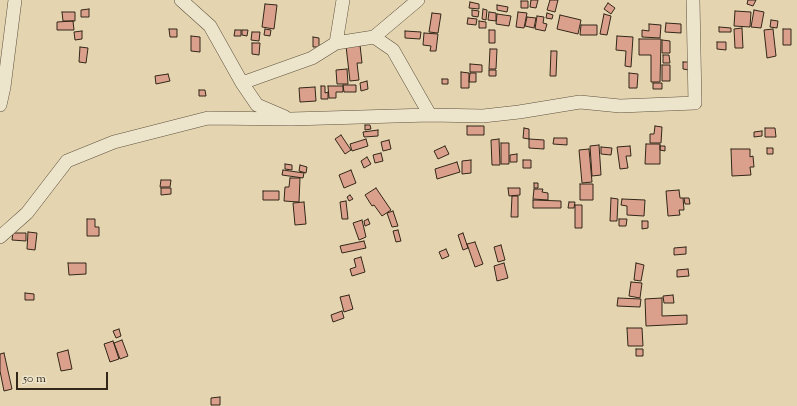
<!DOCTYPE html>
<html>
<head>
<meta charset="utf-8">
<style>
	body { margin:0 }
	#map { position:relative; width:797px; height:406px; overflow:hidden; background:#e4d5b0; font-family:"Sorts Mill Goudy",serif }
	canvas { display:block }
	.scale { position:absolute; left:16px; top:372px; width:92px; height:18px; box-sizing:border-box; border:2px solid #322718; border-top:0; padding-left:5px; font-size:12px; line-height:14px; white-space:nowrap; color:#322718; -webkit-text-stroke:3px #ede4cc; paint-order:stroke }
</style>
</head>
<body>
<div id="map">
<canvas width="797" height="406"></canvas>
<div class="scale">50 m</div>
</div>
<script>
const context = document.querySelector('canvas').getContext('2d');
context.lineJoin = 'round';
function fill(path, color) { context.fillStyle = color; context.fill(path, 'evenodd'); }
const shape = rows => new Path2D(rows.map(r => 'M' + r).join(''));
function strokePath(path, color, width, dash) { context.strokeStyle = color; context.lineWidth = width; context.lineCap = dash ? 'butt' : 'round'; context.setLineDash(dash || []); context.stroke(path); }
const building = shape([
	[531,0,538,0,536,8,530,7,531,0],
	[550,0,558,0,555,12,547,10,550,0],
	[748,0,756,0,753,6,747,4,748,0],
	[521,1,528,1,528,8,521,8,521,1],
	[470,2,479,4,479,9,469,8,470,2],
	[608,3,615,8,611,14,604,9,608,3],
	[265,4,277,5,274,29,262,27,265,4],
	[497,5,508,7,507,12,497,10,497,5],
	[89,9,89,17,81,17,81,10,89,9],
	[483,9,487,10,486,20,482,19,483,9],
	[472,10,479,11,478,17,472,16,472,10],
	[754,10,764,12,761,28,751,27,754,10],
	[735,11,751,12,750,27,734,26,735,11],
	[62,12,75,12,75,21,63,21,62,12],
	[489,12,496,13,496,21,488,20,489,12],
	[518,12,527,13,524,28,516,27,518,12],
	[432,13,441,14,438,33,429,32,432,13],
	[547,13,553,15,552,19,546,18,547,13],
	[497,14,511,16,509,26,496,24,497,14],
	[604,14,611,16,607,35,600,34,604,14],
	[560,15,581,20,578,34,557,29,560,15],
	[537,16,544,17,543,23,547,24,545,31,535,29,537,16],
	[527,17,536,18,534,28,525,26,527,17],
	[468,18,477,19,476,25,467,24,468,18],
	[771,20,778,21,777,28,770,27,771,20],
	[73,21,74,30,57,30,57,22,73,21],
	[479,21,486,22,486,28,479,28,479,21],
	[666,23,681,24,681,33,665,32,666,23],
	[649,24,661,25,660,38,642,37,642,30,649,31,649,24],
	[581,25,597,25,597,35,580,35,581,25],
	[719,27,731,28,731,32,719,32,719,27],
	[742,28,743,48,735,48,734,29,742,28],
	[169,29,177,29,177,37,170,37,169,29],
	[265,29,271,30,270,36,264,35,265,29],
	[773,29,776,56,767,58,764,30,773,29],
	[783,29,791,29,791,45,783,45,783,29],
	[235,30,241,30,241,36,234,36,235,30],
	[242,30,248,30,247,36,242,35,242,30],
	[489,30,495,30,495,43,489,43,489,30],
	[82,31,82,39,75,40,74,32,82,31],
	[405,31,421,32,420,39,405,38,405,31],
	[252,32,260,32,259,41,251,40,252,32],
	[424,33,438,34,436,51,430,51,431,46,423,45,424,33],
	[191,36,200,37,200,52,191,51,191,36],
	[617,36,633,37,631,67,625,66,626,51,616,50,617,36],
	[313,37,319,38,319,47,313,47,313,37],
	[639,39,661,39,660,82,651,82,651,55,639,55,639,39],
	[662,40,670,41,670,53,662,53,662,40],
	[717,42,726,42,726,50,717,49,717,42],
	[252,43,260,43,259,55,252,54,252,43],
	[360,45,362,63,357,63,359,80,350,81,346,46,360,45],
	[80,47,88,48,86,63,79,62,80,47],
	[490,49,497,49,496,69,489,69,490,49],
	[551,51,557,51,556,76,550,76,551,51],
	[663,55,669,55,670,63,663,63,663,55],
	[683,62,689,62,689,70,683,69,683,62],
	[470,64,482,65,482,72,470,72,470,64],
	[662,65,670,65,670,81,662,81,662,65],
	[347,69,348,84,337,84,336,70,347,69],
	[489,70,496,70,496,76,489,76,489,70],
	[461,72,469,73,469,88,461,88,461,72],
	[470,73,476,73,476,82,469,82,470,73],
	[629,73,638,74,637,88,629,88,629,73],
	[168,74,170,81,156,84,155,76,168,74],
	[442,79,448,79,448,84,442,84,442,79],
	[367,81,368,89,361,91,360,83,367,81],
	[653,83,662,83,662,89,653,89,653,83],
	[343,85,356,85,356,92,344,92,343,85],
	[321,86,325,86,325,93,328,92,328,99,321,99,321,86],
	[328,86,343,86,343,92,336,92,336,98,329,98,328,86],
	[315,87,316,101,300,102,299,88,315,87],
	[199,90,205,90,206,96,199,96,199,90],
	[365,125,370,125,371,129,365,130,365,125],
	[467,126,484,126,484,135,467,135,467,126],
	[655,126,662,127,661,143,650,143,650,134,654,134,655,126],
	[524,128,529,129,529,139,523,138,524,128],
	[765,128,775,128,776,137,765,137,765,128],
	[378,130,378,136,364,137,363,132,378,130],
	[762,131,762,136,754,137,754,132,762,131],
	[341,135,351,150,345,154,335,139,341,135],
	[554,138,567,138,567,145,553,144,554,138],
	[366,139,368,146,352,151,350,144,366,139],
	[499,139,500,165,492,165,491,140,499,139],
	[529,139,544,140,544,149,529,148,529,139],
	[389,140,391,149,383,151,381,142,389,140],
	[501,143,509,143,509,164,501,164,501,143],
	[646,144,660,144,660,164,645,164,646,144],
	[599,145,601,175,592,176,590,146,599,145],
	[445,146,449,154,438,159,434,151,445,146],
	[630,146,631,156,626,156,628,168,620,169,617,147,630,146],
	[660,146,665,146,665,151,660,150,660,146],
	[601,147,612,148,611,155,601,154,601,147],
	[767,148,773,148,773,154,767,154,767,148],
	[589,149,592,182,582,183,579,150,589,149],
	[731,149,750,149,750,157,753,156,754,167,750,167,751,175,732,176,731,149],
	[381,153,383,161,375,163,373,155,381,153],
	[517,154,517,162,510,162,510,155,517,154],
	[367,157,371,164,364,168,361,161,367,157],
	[471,160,471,173,462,174,462,161,471,160],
	[523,160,531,160,531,168,523,168,523,160],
	[457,162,460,172,437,179,435,169,457,162],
	[285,164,292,165,292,170,285,169,285,164],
	[300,165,307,167,306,173,299,171,300,165],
	[283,170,304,173,303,178,282,175,283,170],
	[351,170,356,183,344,188,339,175,351,170],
	[290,178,300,178,299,202,284,201,285,187,289,187,290,178],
	[161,180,171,180,170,187,160,187,161,180],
	[534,183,538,183,538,188,534,188,534,183],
	[580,184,593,184,593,200,580,200,580,184],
	[161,188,171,188,171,194,161,195,161,188],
	[376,188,391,210,382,216,374,205,372,206,365,195,376,188],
	[508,188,520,188,520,195,509,196,508,188],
	[534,189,543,189,542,192,548,193,548,200,533,199,534,189],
	[679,190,680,198,683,198,684,210,679,210,680,215,668,216,666,191,679,190],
	[263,191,279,191,279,200,263,200,263,191],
	[350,195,353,199,349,201,347,197,350,195],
	[512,196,518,196,518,217,511,217,512,196],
	[611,198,618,199,617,221,610,221,611,198],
	[684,198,689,198,690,204,685,204,684,198],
	[622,199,645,200,644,216,627,215,627,206,621,205,622,199],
	[533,200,561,201,561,208,533,208,533,200],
	[346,201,348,219,342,219,340,202,346,201],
	[304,202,306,224,295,225,293,203,304,202],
	[569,202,575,202,574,208,568,208,569,202],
	[575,205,582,205,582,228,575,228,575,205],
	[393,211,398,226,392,227,387,213,393,211],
	[87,219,95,219,95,227,99,227,99,236,87,236,87,219],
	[368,219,370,224,365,226,364,221,368,219],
	[619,219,627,219,626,226,619,226,619,219],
	[362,220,366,237,359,240,353,223,362,220],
	[642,221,648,221,648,228,642,229,642,221],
	[398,230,401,241,396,242,393,231,398,230],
	[28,232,37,233,35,250,27,249,28,232],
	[13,233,26,233,26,241,12,240,13,233],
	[463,233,468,248,463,250,458,235,463,233],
	[364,241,366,248,342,253,340,246,364,241],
	[475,242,483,264,475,267,467,244,475,242],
	[501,245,505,260,498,262,494,247,501,245],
	[686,247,686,254,674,255,674,248,686,247],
	[446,249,449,256,442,259,439,252,446,249],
	[361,257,365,272,352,276,350,269,356,267,354,259,361,257],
	[68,263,86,263,86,274,69,275,68,263],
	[504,263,508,278,497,281,494,266,504,263],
	[636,263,644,265,641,281,634,280,636,263],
	[688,269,689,276,677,277,677,270,688,269],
	[631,282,642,283,640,298,629,296,631,282],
	[25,293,34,294,34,300,25,300,25,293],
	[349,295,353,309,344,312,340,297,349,295],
	[673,295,674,303,664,303,663,296,673,295],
	[618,298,641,299,640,307,617,306,618,298],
	[662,298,662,316,687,315,687,324,646,326,645,299,662,298],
	[342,311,344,318,333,322,331,315,342,311],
	[627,328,642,328,643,346,628,346,627,328],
	[119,329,121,336,116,338,113,331,119,329],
	[122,340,128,356,120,359,114,343,122,340],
	[113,341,119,359,110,362,104,344,113,341],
	[636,349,643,349,643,356,636,356,636,349],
	[68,350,72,369,61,371,57,353,68,350],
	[4,353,12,389,4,391,0,371,0,354,4,353],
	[220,397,220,405,211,405,211,398,220,397]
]);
fill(building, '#dba08c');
strokePath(building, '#322718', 1);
const minor = shape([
	[181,0,210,26,242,83,312,58,336,43,374,37,393,50,430,115,483,116,519,112,580,102,620,106,695,103,693,0],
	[374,37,418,0],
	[336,43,343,0],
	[242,83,257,105,285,117],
	[0,87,4,87,15,0],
	[0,105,4,87],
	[0,237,27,213,67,161,114,142,208,118,291,119,430,115]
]);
strokePath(minor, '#5e523e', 14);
strokePath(minor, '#ede4cc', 13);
</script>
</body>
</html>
